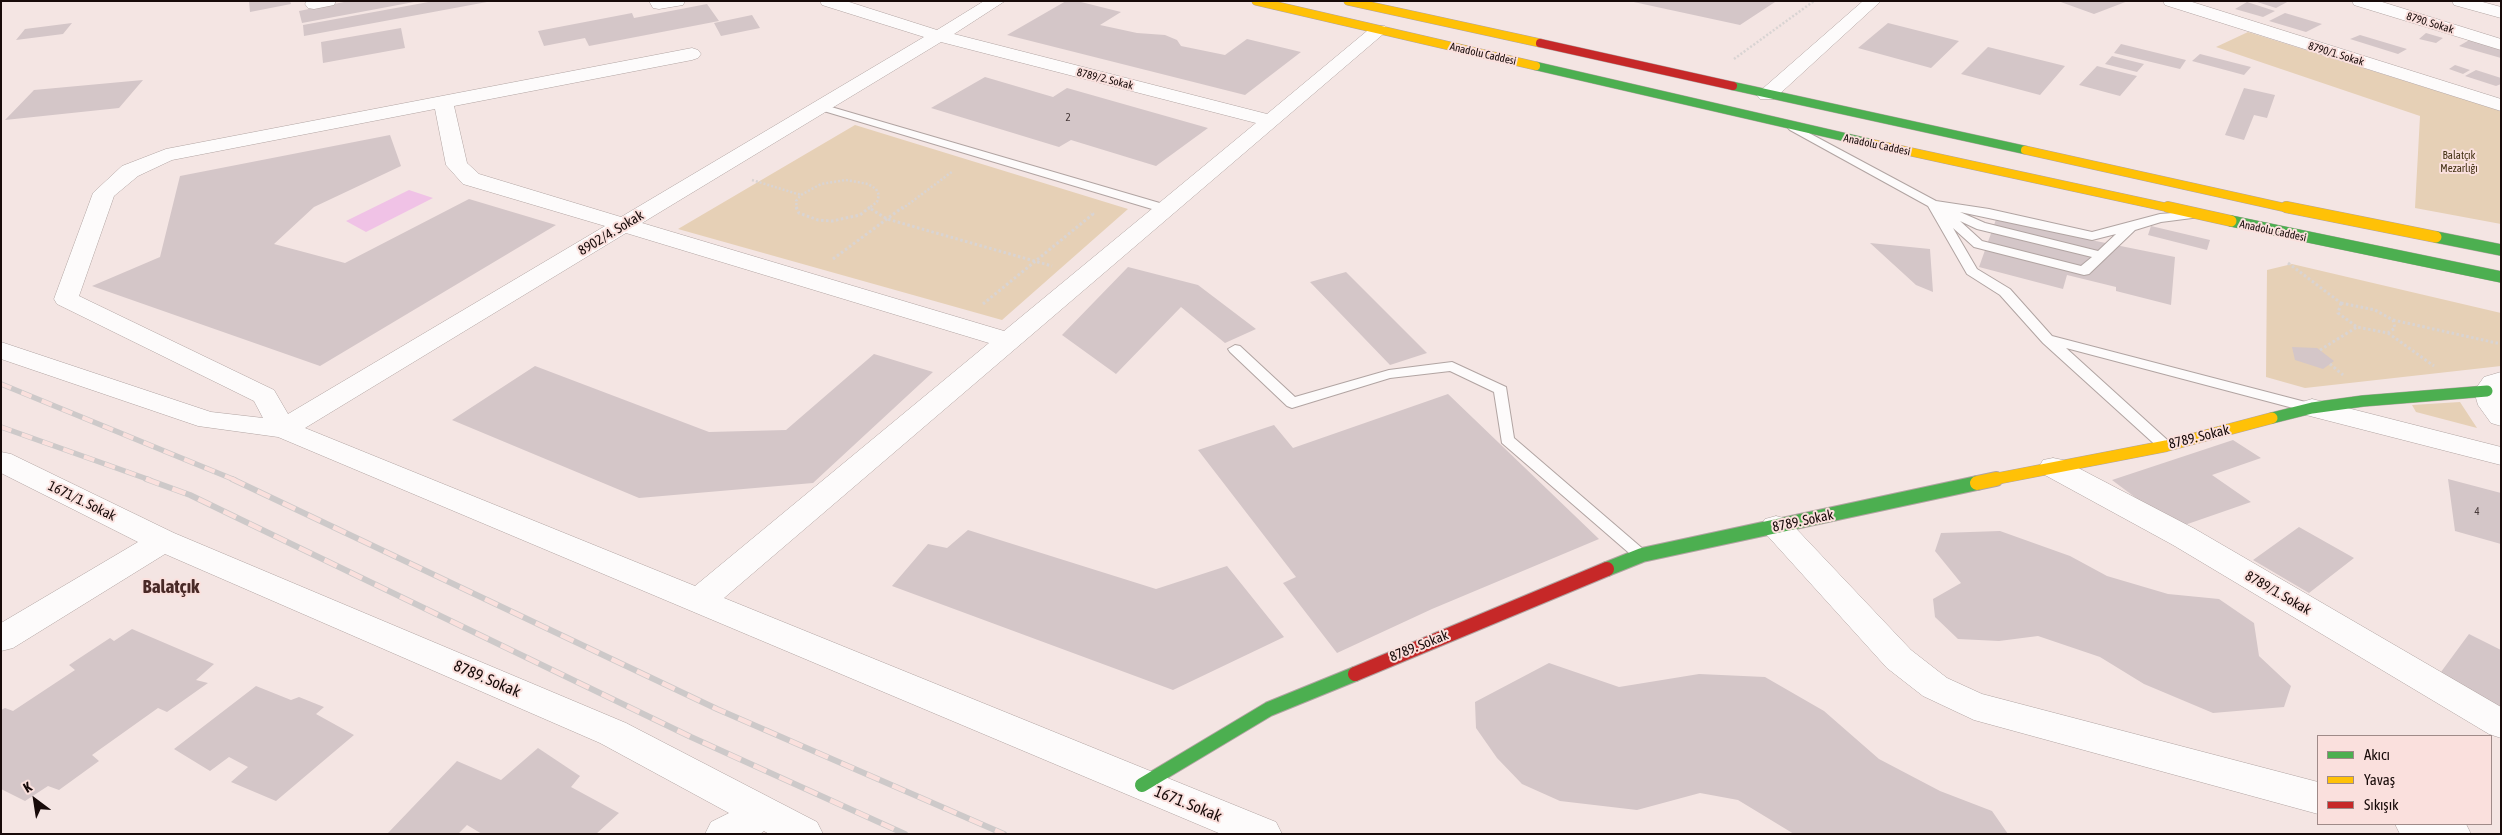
<!DOCTYPE html>
<html>
<head>
<meta charset="utf-8">
<style>
	body { margin:0 }
	#map { position:relative; width:2502px; height:835px; overflow:hidden; background:#f4e5e3; font-family:"Asap Condensed",sans-serif }
	canvas { display:block }
	.frame { position:absolute; inset:0; border:2px solid #170a09; pointer-events:none }
	.legend { position:absolute; left:2317px; top:735px; width:175px; height:90px; box-sizing:border-box; background:#fae0dd; border:1px solid #9f8a88; margin:0; padding:6px 9px; list-style:none; font-size:15px; color:#170a09 }
	.legend li { display:flex; align-items:center; gap:10px; height:25px }
	.legend b { width:25px; border:1px solid #9f8a88 }
	.north { position:absolute; left:10px; top:775px; width:50px; height:50px; -webkit-text-stroke:4px #fae0dd; paint-order:stroke; rotate:329deg; font-size:14px; font-weight:700; line-height:20px; text-align:center; color:#170a09 }
	.north::after { content:''; display:block; margin:auto; width:18px; height:22px; background:#170a09; clip-path:polygon(50% 0,100% 100%,50% 72%,0 100%) }
</style>
</head>
<body>
<div id="map">
<canvas width="2502" height="835"></canvas>
<div class="frame"></div>
<ul class="legend">
<li><b style="height:6px;background:#4caf50"></b>Akıcı</li>
<li><b style="height:6px;background:#ffc107"></b>Yavaş</li>
<li><b style="height:6px;background:#c62828"></b>Sıkışık</li>
</ul>
<div class="north">K</div>
</div>
<script>
const context = document.querySelector('canvas').getContext('2d');
context.lineJoin = 'round';
function fill(path, color) { context.fillStyle = color; context.fill(path, 'evenodd'); }
const shape = rows => new Path2D(rows.map(r => 'M' + r).join(''));
function strokePath(path, color, width, dash) { context.strokeStyle = color; context.lineWidth = width; context.lineCap = dash ? 'butt' : 'round'; context.setLineDash(dash || []); context.stroke(path); }
function drawText(font, color, halo, rows, align = 'center') {
  context.font = font + ' "Asap Condensed",sans-serif'; context.lineWidth = 4; context.setLineDash([]); context.textBaseline = 'middle'; context.strokeStyle = halo; context.fillStyle = color; for (const [text, x, y, turn = 0] of rows) {
    context.save(); context.translate(x, y); context.rotate((+turn || 0) * Math.PI / 180); context.textAlign = isNaN(turn) ? turn : align; if (halo) context.strokeText(text, 0, 0); context.fillText(text, 0, 0); context.restore();
  }
}
fill(shape([
	[2248,32,2501,111,2501,224,2415,208,2420,116,2216,47],
	[855,125,1128,209,1002,320,678,229],
	[2292,264,2501,313,2501,366,2305,388,2266,377,2267,270],
	[2460,402,2477,428,2416,412,2412,405]
]), '#e6d0b6');
fill(shape([
	[409,190,433,198,366,232,346,221]
]), '#f0c2e6');
fill(shape([
	[249,1,290,1,291,4,250,12],
	[349,1,413,1,414,2,302,23,299,11],
	[434,1,487,2,304,36,303,25],
	[1066,1,1077,1,1121,12,1100,25,1137,33,1165,35,1177,40,1181,46,1225,55,1247,39,1301,52,1245,95,1007,35],
	[1629,1,1772,1,1775,2,1740,25],
	[2058,1,2128,1,2094,14],
	[2254,1,2289,1,2276,8],
	[2247,2,2275,11,2263,17,2235,9],
	[707,4,719,21,589,46,585,38,544,46,538,31,632,13,634,18],
	[2285,13,2322,24,2306,32,2269,21],
	[752,15,760,28,721,36,714,23],
	[72,23,63,34,16,40,25,29],
	[1888,23,1959,41,1931,68,1858,48],
	[401,28,405,48,323,63,321,42],
	[2426,33,2443,38,2436,43,2419,39],
	[2360,35,2407,49,2398,54,2350,39],
	[2471,39,2501,48,2501,58,2459,46],
	[2121,44,2186,60,2180,69,2114,53],
	[1988,47,2065,66,2040,95,1961,74],
	[2200,54,2251,67,2244,75,2192,61],
	[2112,56,2144,64,2137,72,2105,64],
	[2455,65,2470,70,2463,74,2449,69],
	[2097,66,2137,76,2120,96,2079,85],
	[2476,70,2501,78,2501,84,2496,86,2465,76],
	[985,77,1053,97,1067,88,1208,128,1156,166,1071,140,1059,147,931,108],
	[143,80,119,108,5,120,34,90],
	[2244,88,2275,95,2267,118,2254,115,2244,140,2225,135],
	[390,135,401,166,314,207,274,244,345,263,469,199,556,225,320,366,92,286,160,257,180,176],
	[1999,211,2079,230,2076,237,2175,257,2171,305,2116,291,2116,287,2067,275,2063,289,1979,267],
	[2151,226,2210,240,2207,250,2148,235],
	[1870,243,1930,249,1933,292,1916,285],
	[1128,267,1198,285,1256,329,1225,343,1181,307,1116,374,1062,335],
	[1346,272,1427,353,1390,365,1310,282],
	[2292,347,2317,348,2334,361,2323,369,2295,360],
	[874,354,933,372,813,483,639,498,452,420,535,366,709,432,786,430],
	[1448,394,1599,539,1432,609,1337,653,1283,583,1296,577,1198,450,1274,425,1293,448],
	[2233,440,2261,458,2212,475,2251,502,2176,528,2112,480],
	[2448,479,2501,493,2501,544,2455,531],
	[2299,527,2354,558,2309,593,2253,560],
	[968,530,1156,589,1227,566,1284,637,1173,690,892,586,928,544,947,548],
	[2000,531,2070,556,2107,576,2168,594,2219,599,2254,623,2259,656,2291,686,2284,707,2213,713,2144,684,2100,657,2038,636,1999,641,1958,639,1935,617,1933,599,1961,583,1935,551,1941,533],
	[132,629,214,664,196,680,208,683,167,712,158,708,92,755,99,761,59,790,48,786,25,801,1,789,1,710,5,708,13,711,75,670,69,665,110,638,114,641],
	[2469,634,2501,650,2501,709,2438,676],
	[1549,663,1619,687,1699,674,1765,677,1824,711,1879,759,1940,791,1992,811,2008,834,1794,834,1738,800,1700,793,1637,810,1560,801,1522,784,1497,758,1476,728,1475,702],
	[256,686,291,700,299,697,324,707,316,714,354,735,276,801,231,782,248,767,229,757,210,771,174,749],
	[538,748,580,776,571,787,619,813,596,834,482,834,467,825,458,834,387,834,457,761,501,780]
]), '#d4c6c8');
const lane = shape([
	[821,104,1170,206,1172,209,1170,212,1162,212,817,109,816,107,821,104],
	[1794,125,1936,201,1989,209,2092,232,2160,214,2200,211,2202,214,2200,217,2161,222,2135,230,2089,274,2084,275,1974,247,1953,228,1977,269,2010,289,2052,336,2317,405,2319,408,2312,413,2066,348,2174,446,2166,451,2161,450,2043,343,2000,295,1967,274,1928,206,1790,130,1788,128,1794,125],
	[1960,212,2092,240,2116,234,2098,251,1985,223,1960,212],
	[1960,221,1977,229,2092,257,2081,266,1982,241,1960,221],
	[1235,345,1240,346,1295,397,1389,370,1452,362,1506,387,1514,438,1650,555,1648,559,1642,561,1636,559,1502,443,1494,392,1450,371,1390,378,1292,408,1287,406,1230,352,1228,349,1235,345]
]);
const street = shape([
	[307,1,336,1,334,5,314,9,308,8,305,4,307,1],
	[649,1,685,1,683,5,659,9,653,8,649,1],
	[820,1,846,1,937,30,984,1,1005,1,954,34,1267,114,1373,26,1385,26,1388,30,724,598,1276,822,1282,834,1221,834,278,437,198,426,1,359,1,342,211,412,263,418,254,401,57,304,54,299,93,193,122,166,166,149,692,48,698,50,701,54,698,58,692,60,454,106,467,163,479,174,621,217,924,37,822,5,820,1],
	[941,42,1256,123,1004,331,642,223,941,42],
	[435,109,446,165,463,184,605,226,288,414,274,390,79,296,114,196,138,176,172,160,435,109],
	[626,233,989,343,695,586,305,428,626,233],
	[1863,1,1881,1,1774,99,1760,99,1757,95,1760,91,1863,1],
	[2163,1,2189,1,2501,99,2501,111,2165,5,2163,1],
	[2352,1,2379,1,2501,39,2501,50,2354,5,2352,1],
	[2452,1,2479,1,2501,7,2501,18,2454,5,2452,1],
	[2501,372,2501,426,2491,423,2478,405,2474,391,2484,377,2501,372],
	[2312,399,2501,447,2501,465,2302,414,2298,408,2302,402,2312,399],
	[1,452,11,454,174,533,626,723,817,822,823,834,769,834,764,831,760,834,705,834,711,822,729,813,600,743,165,554,13,648,1,651,1,623,138,542,1,473,1,452],
	[2053,458,2063,460,2195,529,2501,707,2501,738,2489,734,2173,545,2043,474,2039,467,2043,460,2053,458],
	[1776,516,1787,519,1911,650,1947,678,1982,694,2318,782,2318,814,1974,720,1923,696,1887,668,1765,533,1761,526,1765,519,1776,516],
	[2395,824,2466,824,2471,834,2400,834,2395,824]
]);
const fastFar2 = shape([
	[1536,66,1870,143],
	[1733,86,2025,150]
]);
const fastFar1 = shape([
	[2231,221,2501,277],
	[2436,237,2501,250],
	[2272,418,2312,408,2363,401,2487,391]
]);
const fast = shape([
	[1607,569,1642,555,1977,483],
	[1142,785,1269,709,1355,674]
]);
const slowFar2 = shape([
	[1256,1,1536,66],
	[1348,1,1540,43],
	[1870,143,2174,209],
	[2025,150,2291,209]
]);
const slowFar1 = shape([
	[2168,207,2231,221],
	[2286,207,2436,237],
	[1990,480,2166,446,2272,418]
]);
const slow = shape([
	[1977,483,1996,479]
]);
const jamFar1 = shape([
	[1540,43,1733,86]
]);
const jam = shape([
	[1355,674,1607,569]
]);
strokePath(lane, '#b1a4a2', 2);
strokePath(street, '#b1a4a2', 1);
strokePath(fastFar2, '#b1a4a2', 9);
strokePath(fastFar1, '#b1a4a2', 12);
strokePath(fast, '#b1a4a2', 16);
strokePath(slowFar2, '#b1a4a2', 9);
strokePath(slowFar1, '#b1a4a2', 12);
strokePath(slow, '#b1a4a2', 16);
strokePath(jamFar1, '#b1a4a2', 9);
strokePath(jam, '#b1a4a2', 16);
strokePath(shape([
	[1734,59,1814,1],
	[752,180,801,195],
	[797,209,796,201,801,195,821,184,846,180,868,184,876,189,879,195,877,202,868,209],
	[902,209,953,171]
]), '#d9d4d3', 2.5, [2, 2]);
strokePath(shape([
	[796,207,799,213,818,220,832,221,860,215,870,207],
	[871,209,887,219,1052,266],
	[833,259,903,207],
	[2288,263,2341,303],
	[2341,303,2375,310,2393,320,2395,328,2388,333,2357,327,2338,313,2341,303],
	[983,304,1093,214,1090,213],
	[2393,320,2501,344],
	[2388,333,2434,366],
	[2320,350,2357,327],
	[2330,364,2343,375]
]), '#d9d4d3', 3, [2.5, 2.5]);
fill(lane, '#fdfbfb');
fill(street, '#fdfbfb');
strokePath(fastFar2, '#4caf50', 8);
strokePath(fastFar1, '#4caf50', 11);
strokePath(fast, '#4caf50', 14);
strokePath(slowFar2, '#ffc107', 8);
strokePath(slowFar1, '#ffc107', 11);
strokePath(slow, '#ffc107', 14);
strokePath(jamFar1, '#c62828', 8);
strokePath(jam, '#c62828', 14);
const railFar1 = shape([
	[1,384,235,480],
	[1,427,150,480]
]);
const rail = shape([
	[146,479,190,495,691,737,905,834],
	[232,479,717,709,1004,834]
]);
strokePath(railFar1, '#cdc9c9', 5.5);
strokePath(rail, '#cdc9c9', 6);
strokePath(railFar1, '#fae0dd', 4, [11]);
strokePath(rail, '#fae0dd', 4.5, [14]);
drawText('11px', '#170a09', '#fae0dd', [
	["8790. Sokak",2430,23,17],
	["Anadolu Caddesi",1483,54,13],
	["8790/1. Sokak",2336,54,17],
	["8789/2. Sokak",1105,79,14],
	["Anadolu Caddesi",1877,145,12],
	["Anadolu Caddesi",2273,231,12]
]);
drawText('11px', '#463939', null, [
	["2",1068,118],
	["4",2477,512]
]);
drawText('11px', '#433113', '#fae0dd', [
	["Balatçık",2459,156],
	["Mezarlığı",2459,169]
]);
drawText('14px', '#170a09', '#fae0dd', [
	["8902/4. Sokak",611,233,-31],
	["8789. Sokak",2199,437,-14],
	["1671/1. Sokak",82,501,26],
	["8789. Sokak",1803,521,-12],
	["8789/1. Sokak",2278,593,30],
	["8789. Sokak",1419,646,-22]
]);
drawText('16px', '#170a09', '#fae0dd', [
	["8789. Sokak",487,679,23],
	["1671. Sokak",1188,804,22]
]);
drawText('bold 19px', '#492926', '#fae0dd', [
	["Balatçık",171,587]
]);
</script>
</body>
</html>
